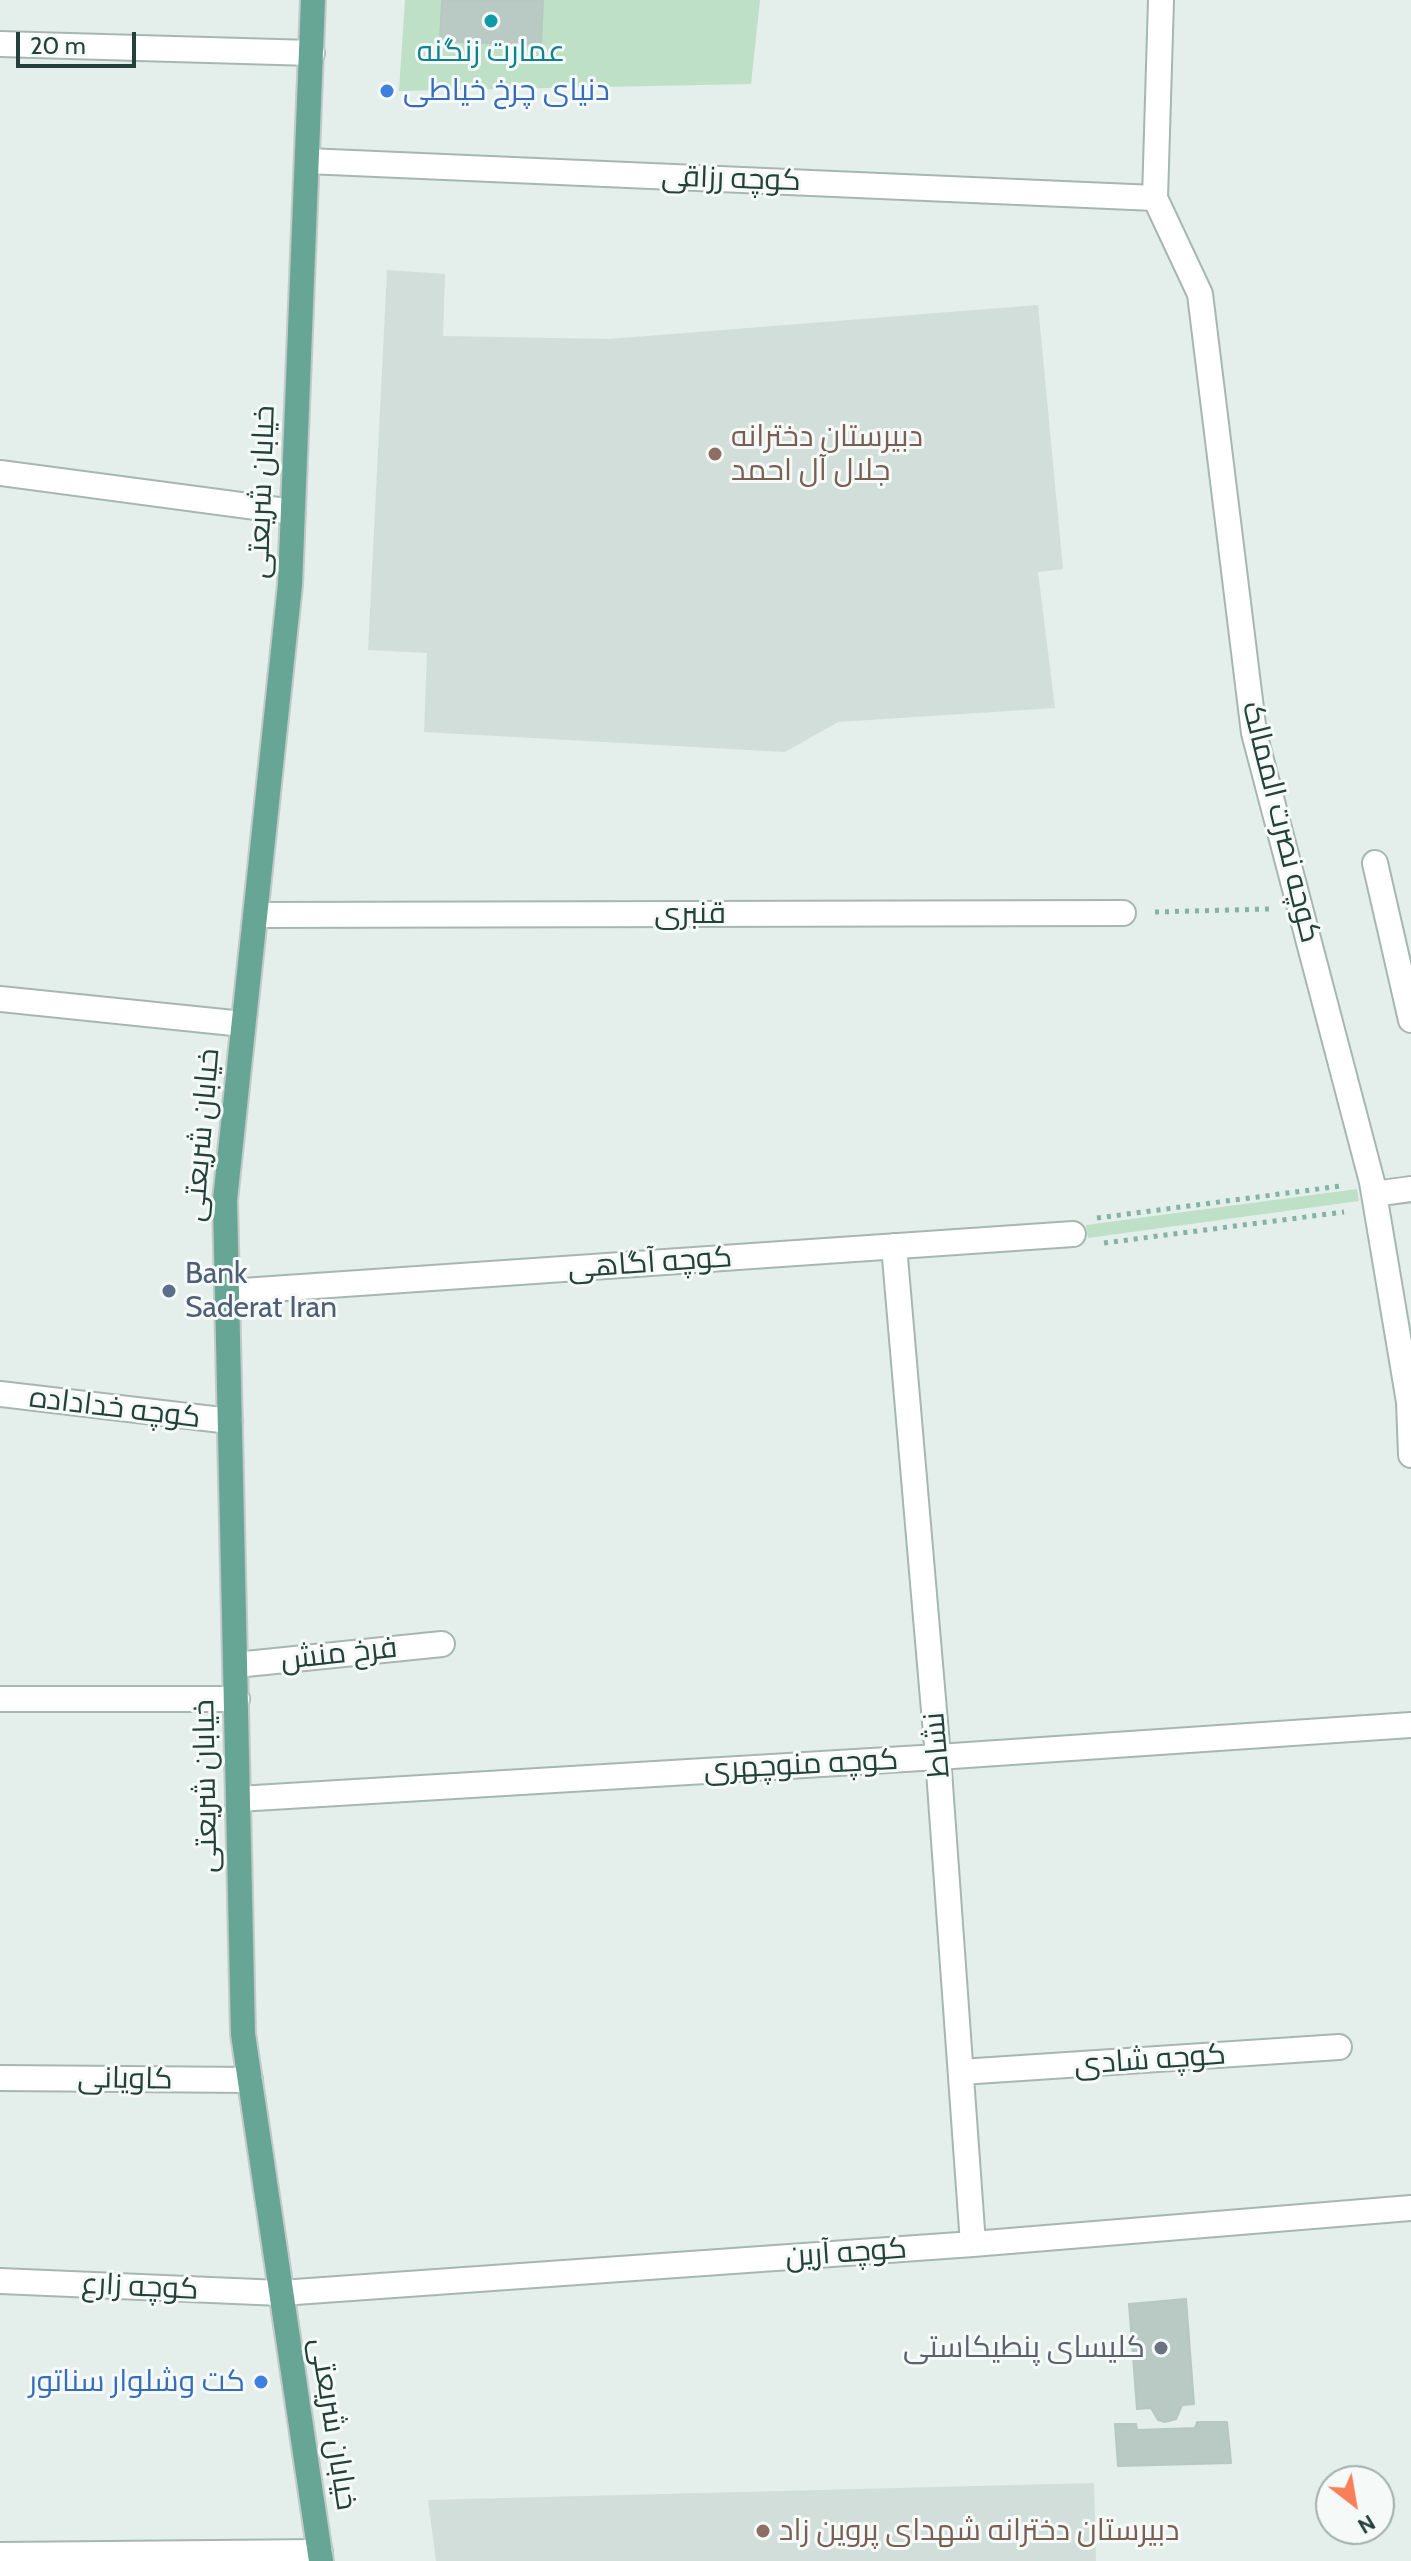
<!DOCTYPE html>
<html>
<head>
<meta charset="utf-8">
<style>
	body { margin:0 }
	#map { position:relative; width:1411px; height:2561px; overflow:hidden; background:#e4eeea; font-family:Cabin,sans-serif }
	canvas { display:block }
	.north { position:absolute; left:1315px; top:2465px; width:80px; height:80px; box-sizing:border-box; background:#f5faf8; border:2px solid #a1b0ac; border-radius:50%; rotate:149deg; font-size:22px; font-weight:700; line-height:32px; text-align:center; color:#234139 }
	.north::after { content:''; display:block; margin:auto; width:28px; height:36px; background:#f77f5a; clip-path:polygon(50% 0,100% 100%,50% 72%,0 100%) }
	.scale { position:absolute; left:16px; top:32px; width:120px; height:36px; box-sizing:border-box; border:4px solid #234139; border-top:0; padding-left:10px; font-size:24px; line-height:28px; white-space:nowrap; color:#234139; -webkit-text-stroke:6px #f5faf8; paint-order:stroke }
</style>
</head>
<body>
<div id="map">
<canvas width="1411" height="2561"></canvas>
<div class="north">N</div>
<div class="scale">20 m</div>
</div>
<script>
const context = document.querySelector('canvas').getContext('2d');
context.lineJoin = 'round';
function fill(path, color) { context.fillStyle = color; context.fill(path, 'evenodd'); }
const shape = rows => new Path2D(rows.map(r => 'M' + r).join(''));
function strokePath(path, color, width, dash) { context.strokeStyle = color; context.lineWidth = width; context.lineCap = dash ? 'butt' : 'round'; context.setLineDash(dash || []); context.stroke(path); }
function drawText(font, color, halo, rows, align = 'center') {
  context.font = font + ' Cabin,Cairo,sans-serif'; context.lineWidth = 6; context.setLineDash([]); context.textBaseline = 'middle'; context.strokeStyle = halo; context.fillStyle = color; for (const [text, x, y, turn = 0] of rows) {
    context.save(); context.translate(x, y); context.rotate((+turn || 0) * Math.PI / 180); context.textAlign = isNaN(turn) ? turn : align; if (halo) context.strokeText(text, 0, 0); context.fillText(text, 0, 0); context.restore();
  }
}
fill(shape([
	[387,270,445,274,443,336,609,339,1038,305,1063,569,1038,572,1055,708,838,722,785,752,424,732,427,653,368,650],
	[1094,2483,1096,2561,436,2561,428,2500]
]), '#d2ded9');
fill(shape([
	[405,0,760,0,751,84,399,91],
	[1357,1189,1359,1201,1088,1238,1086,1225]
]), '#bde0c6');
const building = shape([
	[442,0,543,0,541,45,440,41,442,0],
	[1186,2299,1194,2404,1182,2405,1176,2419,1165,2422,1158,2420,1151,2408,1137,2409,1129,2304,1186,2299],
	[1197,2422,1227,2422,1231,2463,1118,2466,1115,2424,1136,2424,1137,2430,1195,2428,1197,2422]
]);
fill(building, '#b9c9c3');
strokePath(building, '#b6c8c1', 2);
const minor = shape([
	[1161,0,1155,198,1200,294,1254,733,1372,1182,1409,1402,1411,1455],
	[0,44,312,53],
	[307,161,1155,198],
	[0,473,293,512],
	[1375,863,1411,1020],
	[257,915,1123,913],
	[0,999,243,1024],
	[1374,1194,1411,1189],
	[894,1246,938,1757,973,2244],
	[228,1292,1073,1234],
	[0,1394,230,1421],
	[236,1665,442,1644],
	[0,1699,237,1699],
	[238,1799,938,1757,1411,1725],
	[961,2072,1339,2047],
	[0,2078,250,2080],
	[0,2281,281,2293,973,2244,1411,2208],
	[0,2555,320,2552]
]);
const major = shape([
	[313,0,290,585,225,1200,243,2034,321,2561]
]);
strokePath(minor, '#a6b7b1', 28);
strokePath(major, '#c1cac8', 28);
strokePath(shape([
	[1155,912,1269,909],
	[1097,1218,1341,1186],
	[1104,1243,1344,1212]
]), '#84b3a4', 5, [4, 6]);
strokePath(minor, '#fff', 24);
strokePath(major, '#67a595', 24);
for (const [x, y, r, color] of [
	[491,21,8,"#0f9aa8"],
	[387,91,8,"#3f7fe0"],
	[715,454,8,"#8d6e63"],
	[169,1291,8,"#5c6f8a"],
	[1161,2348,8,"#6b7280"],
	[261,2382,8,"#3f7fe0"],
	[763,2531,8,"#8d6e63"]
]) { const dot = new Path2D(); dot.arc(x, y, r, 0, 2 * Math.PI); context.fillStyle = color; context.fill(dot); strokePath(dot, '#f5faf8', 3); }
drawText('30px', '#0d838f', '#f5faf8', [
	["عمارت زنگنه",491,52]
]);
drawText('30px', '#366cbe', '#f5faf8', [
	["دنیای چرخ خیاطی",403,91],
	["کت وشلوار سناتور",245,2382,"right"]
], 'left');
drawText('30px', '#234139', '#f5faf8', [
	["کوچه رزاقی",731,179,2],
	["خیابان شریعتی",262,492,-88],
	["کوچه نصرت الممالک",1281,822,76],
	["قنبری",690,914],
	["خیابان شریعتی",202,1135,-85],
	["کوچه آگاهی",650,1263,-4],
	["کوچه خداداده",115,1408,7],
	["فرخ منش",339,1654,-6],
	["نشاط",937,1745,-95],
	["کوچه منوچهری",801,1765,-3],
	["خیابان شریعتی",206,1786,-91],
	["کوچه شادی",1150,2060,-4],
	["کاویانی",125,2079,1],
	["کوچه آرین",846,2253,-4],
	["کوچه زارع",140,2287,3],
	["خیابان شریعتی",333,2424,81]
]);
drawText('30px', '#785e54', '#f5faf8', [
	["دبیرستان دخترانه",731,437],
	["جلال آل احمد",731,471],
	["دبیرستان دخترانه شهدای پروین زاد",779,2531]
], 'left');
drawText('30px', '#4e5e75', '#f5faf8', [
	["Bank",185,1274],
	["Saderat Iran",185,1308]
], 'left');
drawText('30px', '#5b616d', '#f5faf8', [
	["کلیسای پنطیکاستی",1145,2348]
], 'right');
</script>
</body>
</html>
